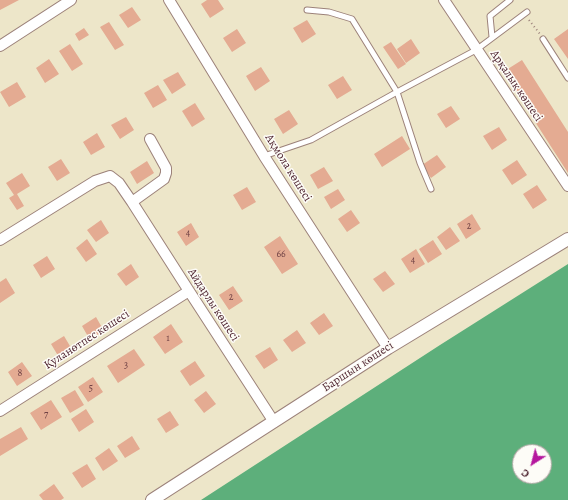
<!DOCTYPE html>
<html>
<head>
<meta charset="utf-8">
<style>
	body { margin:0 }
	#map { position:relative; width:568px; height:500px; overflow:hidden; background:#ede6c9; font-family:Alegreya,serif }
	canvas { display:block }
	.north { position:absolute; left:512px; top:444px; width:40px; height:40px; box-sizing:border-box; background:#fdfcf7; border:1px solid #b5a4a5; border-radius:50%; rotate:216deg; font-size:11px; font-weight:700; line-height:16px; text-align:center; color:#4a1f2b }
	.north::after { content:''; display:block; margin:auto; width:14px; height:18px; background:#b5179e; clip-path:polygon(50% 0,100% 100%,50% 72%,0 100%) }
</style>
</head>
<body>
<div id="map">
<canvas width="568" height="500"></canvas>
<div class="north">С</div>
</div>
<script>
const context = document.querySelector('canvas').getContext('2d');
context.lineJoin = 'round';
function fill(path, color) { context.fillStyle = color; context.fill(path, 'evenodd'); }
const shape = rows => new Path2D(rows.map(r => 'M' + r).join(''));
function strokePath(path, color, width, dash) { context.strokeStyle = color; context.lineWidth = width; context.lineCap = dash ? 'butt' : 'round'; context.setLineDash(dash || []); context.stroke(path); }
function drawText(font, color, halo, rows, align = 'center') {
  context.font = font + ' Alegreya,serif'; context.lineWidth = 3; context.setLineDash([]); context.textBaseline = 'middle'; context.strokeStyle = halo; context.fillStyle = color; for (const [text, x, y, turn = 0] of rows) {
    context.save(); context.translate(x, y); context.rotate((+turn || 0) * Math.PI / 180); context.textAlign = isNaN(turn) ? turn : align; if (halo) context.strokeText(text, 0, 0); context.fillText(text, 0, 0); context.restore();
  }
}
fill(shape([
	[568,264,568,500,201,500,440,345],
	[520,452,544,452,544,476,520,476]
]), '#5daf7b');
fill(shape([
	[0,0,19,0,0,10],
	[207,0,218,0,224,9,210,18,201,4],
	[132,7,141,20,128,28,119,15],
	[307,20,316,34,302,43,293,28],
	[109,22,124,45,115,50,100,27],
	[84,28,89,35,79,41,75,34],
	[237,29,246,43,232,52,223,38],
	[568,29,568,59,554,39],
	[411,39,420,53,406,63,397,49],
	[391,42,406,64,398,69,383,47],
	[70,44,83,64,72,71,59,51],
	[49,59,59,74,45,83,36,68],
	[522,60,568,132,568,173,503,72],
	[261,67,270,81,255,91,246,76],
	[178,72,186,85,172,94,163,80],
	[343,76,352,90,337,99,328,85],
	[17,82,26,97,9,107,0,92],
	[158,85,167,100,153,108,144,93],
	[195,103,205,119,192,127,182,111],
	[451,106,460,119,446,128,437,114],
	[289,110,298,124,283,134,274,119],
	[126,117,134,130,120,139,111,125],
	[499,127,507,140,492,150,483,136],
	[97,133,105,147,91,155,83,142],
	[402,136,410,149,382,167,374,154],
	[437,155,446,167,431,178,422,165],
	[61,159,70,173,57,181,48,167],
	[517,160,527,175,512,185,502,170],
	[147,161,154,173,137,184,130,172],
	[324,167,333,181,318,189,310,175],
	[22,173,30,186,17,194,24,206,17,210,9,198,14,195,6,183],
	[537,185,547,200,533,209,523,194],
	[247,187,256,202,242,210,233,195],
	[338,189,345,200,331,209,324,197],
	[351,210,360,223,347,232,338,219],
	[472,214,481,229,466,239,457,224],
	[101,220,109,233,96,242,87,230],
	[191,223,199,237,186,246,177,232],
	[450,227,460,241,446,250,437,237],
	[280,236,298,264,282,274,264,247],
	[87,239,97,254,86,262,76,248],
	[433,240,442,254,428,263,419,249],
	[416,249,425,264,410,273,401,259],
	[47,256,55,269,41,278,33,265],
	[131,264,139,277,126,286,117,274],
	[385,271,395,284,383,292,373,279],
	[6,278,15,293,0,303,0,282],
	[233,286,243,301,229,310,219,295],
	[324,313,333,326,319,335,310,323],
	[96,317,104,331,90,340,82,326],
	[171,324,183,342,165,354,153,337],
	[297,330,306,343,292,352,283,340],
	[64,336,73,351,60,359,51,344],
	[270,347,278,360,264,369,255,356],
	[134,349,145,365,118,383,107,366],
	[195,361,205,376,190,386,180,371],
	[22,362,32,376,17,386,8,372],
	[93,377,103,392,88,402,78,387],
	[75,390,84,405,70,413,61,398],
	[206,391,216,404,204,413,194,400],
	[51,400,62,417,41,430,30,413],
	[86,409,94,422,79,432,71,419],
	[170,411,179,425,166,433,157,419],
	[21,427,28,439,0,456,0,439],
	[132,436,140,449,125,458,117,446],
	[109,448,118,461,103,471,95,458],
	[87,464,96,479,82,488,72,473],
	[54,484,64,498,61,500,43,500,39,495]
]), '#e4ab92');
const service = shape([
	[307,10,329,12,352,19,397,92,420,163,431,189],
	[492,37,490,16,510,0],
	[543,39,568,78],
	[264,156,311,140,397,92,476,50,527,12]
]);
const minor = shape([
	[169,0,264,156,388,348],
	[444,0,568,186],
	[0,46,71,0],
	[132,202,164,179,166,173,166,168,150,139],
	[0,240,95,181,110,176,119,183,132,202,189,291,274,422],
	[0,411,189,291]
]);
const tertiary = shape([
	[152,500,388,348,568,239]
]);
strokePath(service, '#9c827a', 7);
strokePath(minor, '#9c827a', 12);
strokePath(tertiary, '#9c827a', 14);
strokePath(shape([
	[529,20,540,34]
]), '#9c827a', 2, [1, 3]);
strokePath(service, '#fff', 5);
strokePath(minor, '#fff', 10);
strokePath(tertiary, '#fff', 12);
drawText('10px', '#704245', null, [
	["2",469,227],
	["4",188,234],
	["66",281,255],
	["4",413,261],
	["2",231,298],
	["1",168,339],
	["3",126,366],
	["8",20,374],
	["5",91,389],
	["7",46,415]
]);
drawText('12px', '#4a1f2b', '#fdfcf7', [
	["Арқалық көшесі",516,86,56],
	["Ақмола көшесі",288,168,58],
	["Айдарлы көшесі",213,305,57],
	["Қуланөтпес көшесі",87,340,-33],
	["Баршын көшесі",358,367,-33]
]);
</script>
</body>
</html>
